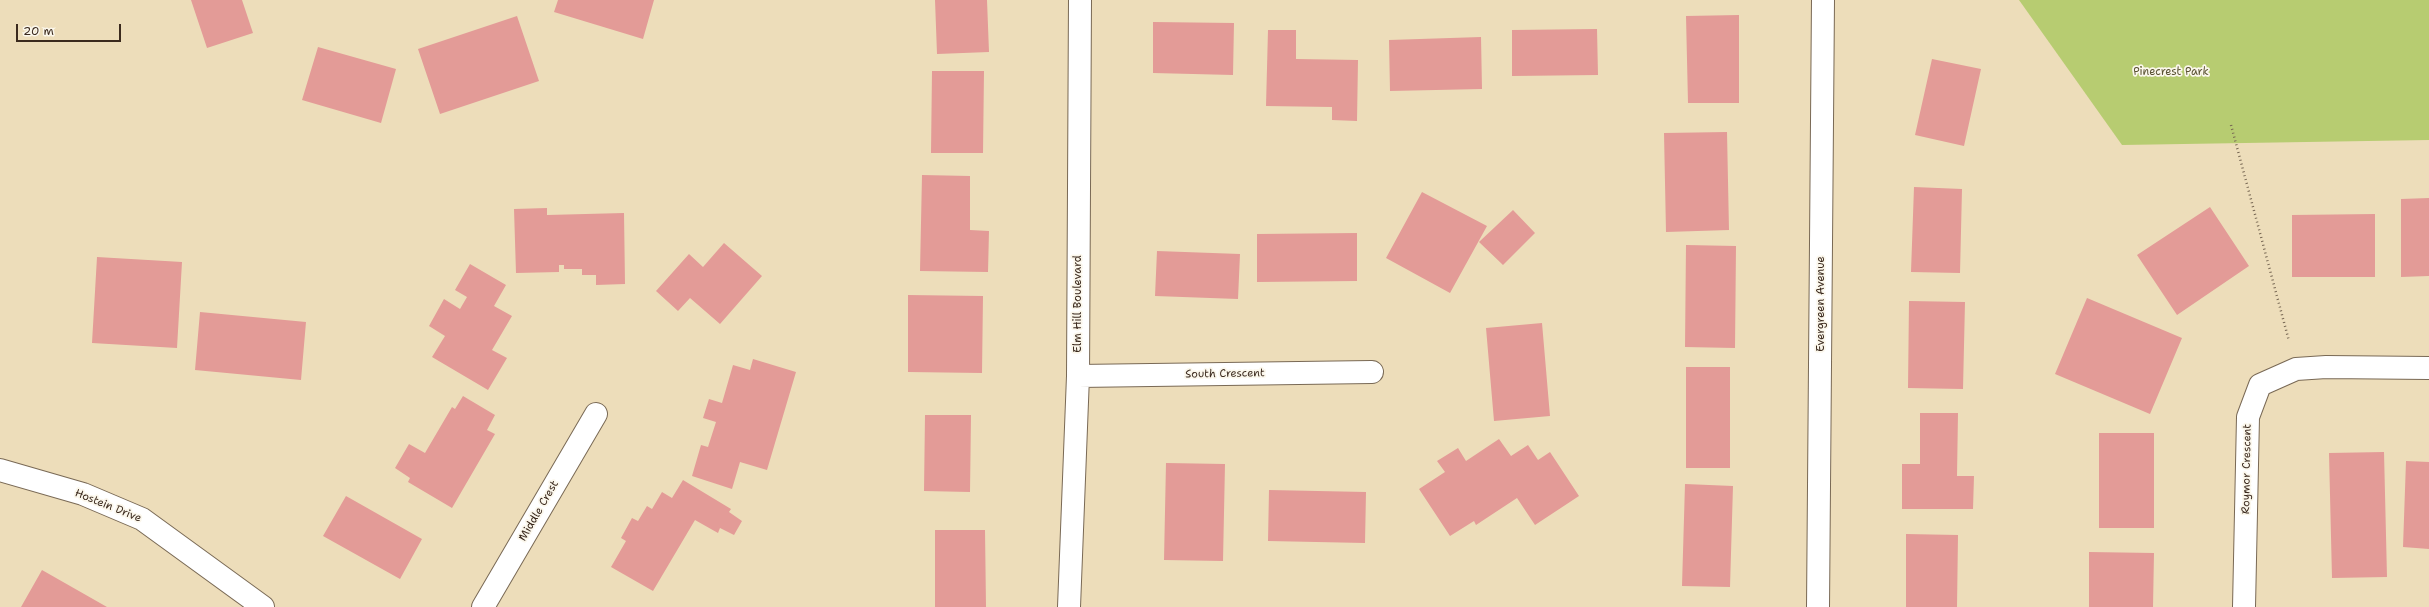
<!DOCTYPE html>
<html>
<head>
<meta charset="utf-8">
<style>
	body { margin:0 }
	#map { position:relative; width:2429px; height:607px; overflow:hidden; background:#edddba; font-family:"Shantell Sans",sans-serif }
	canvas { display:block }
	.scale { position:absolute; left:16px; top:24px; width:105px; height:18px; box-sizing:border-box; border:2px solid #3b2a1e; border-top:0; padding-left:5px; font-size:12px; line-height:14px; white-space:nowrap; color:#3b2a1e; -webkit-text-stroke:3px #fbf7ec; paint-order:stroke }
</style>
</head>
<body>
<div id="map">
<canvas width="2429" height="607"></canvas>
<div class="scale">20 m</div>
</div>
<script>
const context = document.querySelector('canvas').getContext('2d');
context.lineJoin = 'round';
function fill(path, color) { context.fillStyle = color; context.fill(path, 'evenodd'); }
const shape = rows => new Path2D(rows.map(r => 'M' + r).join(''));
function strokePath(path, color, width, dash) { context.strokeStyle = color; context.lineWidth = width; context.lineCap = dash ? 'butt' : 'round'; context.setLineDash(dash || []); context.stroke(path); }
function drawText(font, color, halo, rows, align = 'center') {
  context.font = font + ' "Shantell Sans",sans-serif'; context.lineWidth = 3.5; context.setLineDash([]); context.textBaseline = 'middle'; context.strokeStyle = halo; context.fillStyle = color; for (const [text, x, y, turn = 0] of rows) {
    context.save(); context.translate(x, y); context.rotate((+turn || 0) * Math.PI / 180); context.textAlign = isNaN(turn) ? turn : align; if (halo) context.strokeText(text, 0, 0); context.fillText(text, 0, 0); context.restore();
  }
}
fill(shape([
	[2019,0,2429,0,2429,140,2122,145]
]), '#b7cc71');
fill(shape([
	[191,0,242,0,253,33,207,48],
	[558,0,654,0,643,39,554,12],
	[935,0,987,0,989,52,937,54],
	[1739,15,1739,103,1688,103,1686,16],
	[517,16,539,81,440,114,418,49],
	[1153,22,1234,23,1233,75,1153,73],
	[1597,29,1598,75,1512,76,1512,30],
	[1268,30,1296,30,1296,59,1358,60,1357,121,1332,120,1332,107,1266,106],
	[1481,37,1482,89,1390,91,1389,40],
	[318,47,396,69,381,123,302,100],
	[1932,59,1981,69,1964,146,1915,135],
	[932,71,984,71,983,153,931,153],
	[1727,132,1729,230,1666,232,1664,133],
	[922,175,970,176,970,230,989,231,988,272,920,271],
	[1914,187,1962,189,1960,273,1911,272],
	[1422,192,1487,226,1450,293,1386,258],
	[2429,198,2429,276,2401,277,2401,199],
	[2210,207,2249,266,2177,315,2137,255],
	[547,208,547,215,624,213,625,284,596,285,596,275,582,275,582,269,564,269,564,265,559,265,559,272,516,273,514,209],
	[1513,210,1535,233,1503,265,1479,242],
	[2375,214,2375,277,2292,277,2292,215],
	[1357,233,1357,281,1257,282,1257,234],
	[724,243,762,276,720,324,690,298,678,311,656,291,689,254,703,267],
	[1686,245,1736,246,1735,348,1685,347],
	[1157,251,1240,254,1238,299,1155,296],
	[97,257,182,262,177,348,92,343],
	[470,264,506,285,494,306,512,316,492,350,507,358,488,390,432,357,445,336,429,326,444,299,460,309,467,297,455,290],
	[908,295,983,296,982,373,908,372],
	[2087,298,2182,338,2150,414,2055,374],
	[1909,301,1965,302,1963,389,1908,388],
	[200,312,306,322,301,380,195,370],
	[1542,323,1550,416,1494,421,1486,328],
	[753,359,796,372,767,470,740,462,732,489,692,476,701,445,708,447,716,422,703,418,709,399,722,403,733,365,750,370],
	[1686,367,1730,367,1730,468,1686,468],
	[463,396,495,415,487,430,495,434,452,508,408,482,410,478,395,468,409,444,425,453,452,407,455,409],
	[1920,413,1958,413,1957,476,1974,476,1973,509,1902,509,1902,464,1920,464],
	[925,415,971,415,970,492,924,491],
	[2099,433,2154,433,2154,528,2099,528],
	[1499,439,1511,456,1528,445,1538,460,1550,452,1579,496,1535,525,1517,498,1476,525,1474,521,1450,536,1419,489,1445,472,1437,461,1458,448,1466,461],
	[2384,452,2387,577,2332,578,2329,453],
	[2406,461,2429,462,2429,549,2403,547],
	[1166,463,1225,464,1223,561,1164,560],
	[683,480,731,509,729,512,742,521,734,535,720,528,718,533,695,520,653,591,611,567,626,541,621,538,632,518,638,521,647,506,652,509,662,492,672,498],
	[1685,484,1733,486,1730,587,1682,586],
	[1269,490,1366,492,1365,543,1268,541],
	[346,496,422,539,400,579,323,536],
	[935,530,985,530,986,607,935,607],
	[1906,534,1958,535,1957,607,1906,607],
	[2089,552,2154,553,2153,607,2089,607],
	[42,570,107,607,21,607]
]), '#e39b97');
const minor = shape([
	[1078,376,1372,372],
	[0,470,83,494,142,519,263,607],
	[483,607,596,414],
	[1069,607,1078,376,1080,0],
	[1818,607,1823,0],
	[2244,607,2248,417,2260,385,2296,369,2326,367,2429,368]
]);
strokePath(minor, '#796955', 24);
strokePath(shape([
	[2231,125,2289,341]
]), '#796955', 2.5, [1, 3]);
strokePath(minor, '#fff', 22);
drawText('11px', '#5a5233', '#fbf7ec', [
	["Pinecrest Park",2171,72]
]);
drawText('11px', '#3b2a1e', '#fbf7ec', [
	["Elm Hill Boulevard",1078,304,-90],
	["Evergreen Avenue",1821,304,-90],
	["South Crescent",1225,374,-1],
	["Roymor Crescent",2247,469,-89],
	["Hostein Drive",108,506,22],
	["Middle Crest",539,511,-60]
]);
</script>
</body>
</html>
